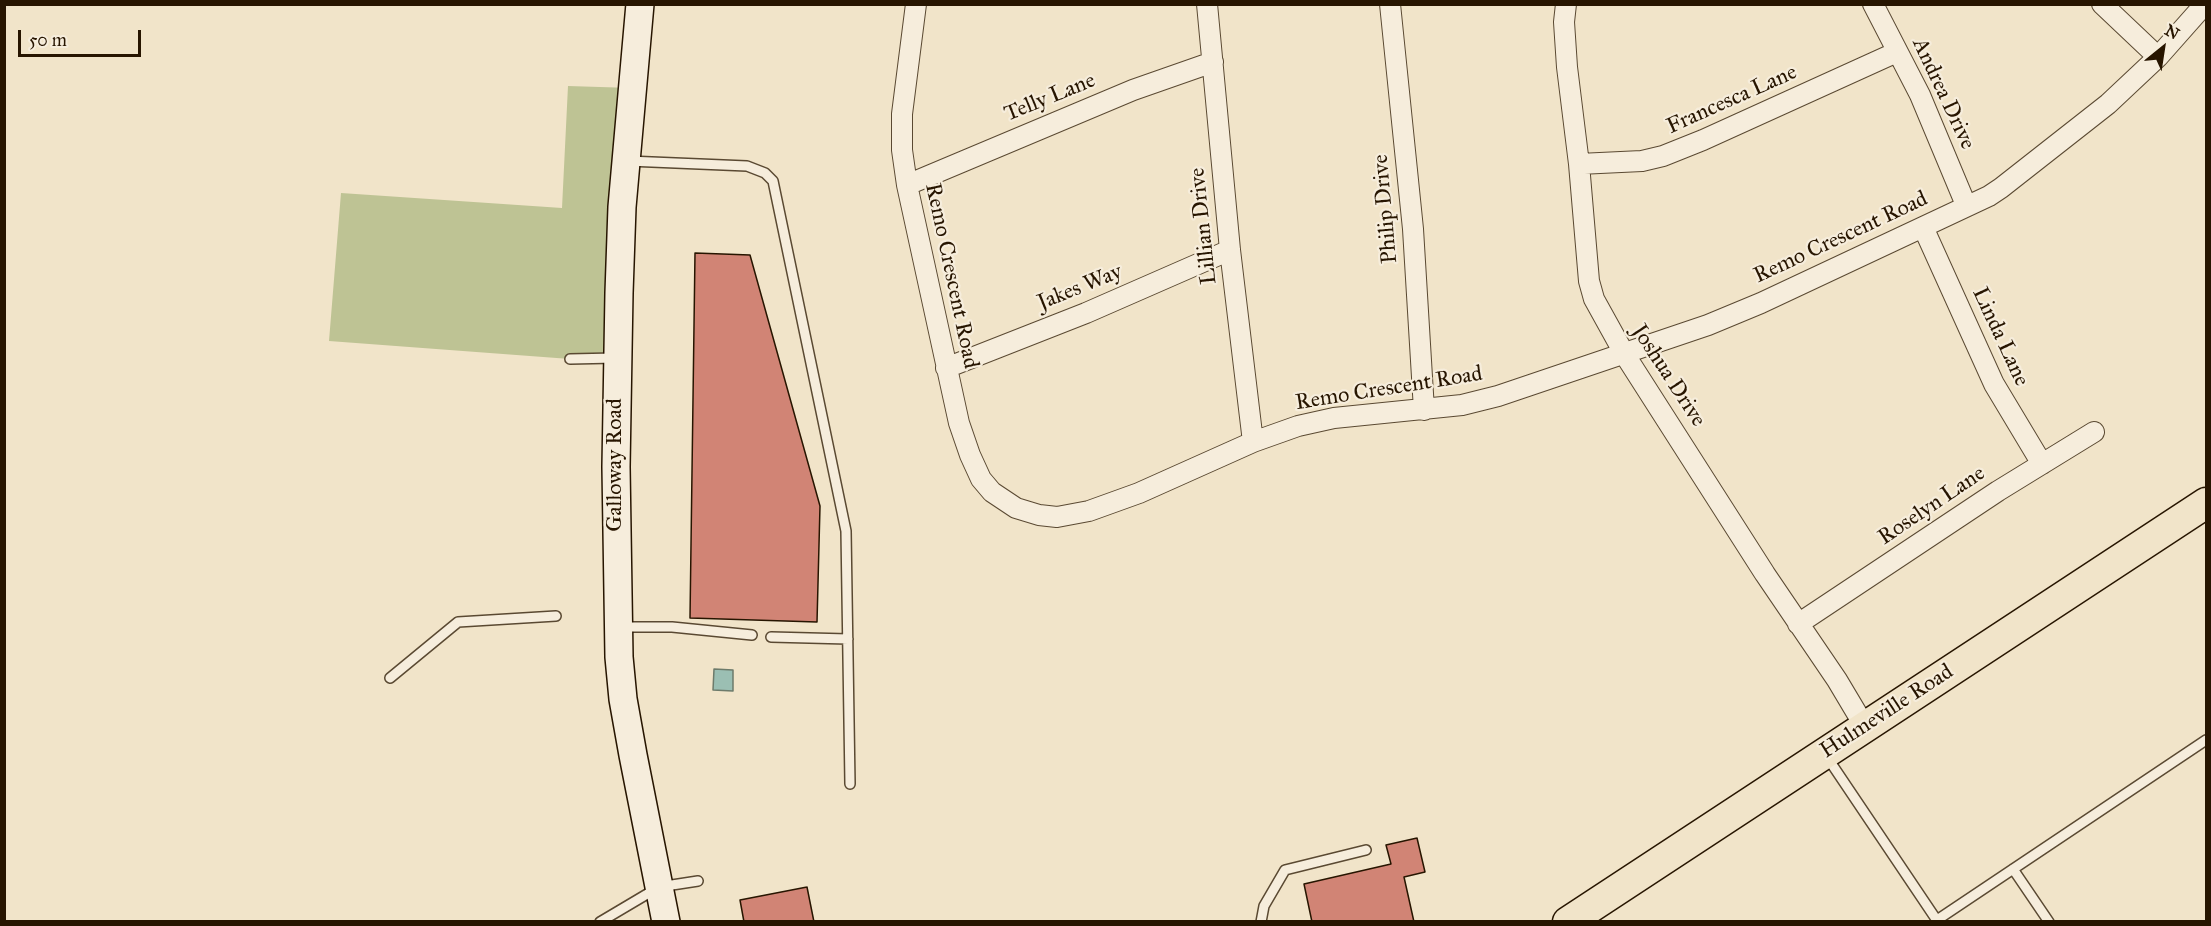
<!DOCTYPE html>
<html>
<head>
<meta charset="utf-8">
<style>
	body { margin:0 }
	#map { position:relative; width:2211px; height:926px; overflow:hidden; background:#f1e4c9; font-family:"IM FELL Great Primer",serif }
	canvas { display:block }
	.frame { position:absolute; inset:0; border:6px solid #271500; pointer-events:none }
	.north { position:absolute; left:2133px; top:18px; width:60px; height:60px; -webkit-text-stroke:4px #f6eddc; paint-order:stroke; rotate:30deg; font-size:16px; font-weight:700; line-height:24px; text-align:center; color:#271500 }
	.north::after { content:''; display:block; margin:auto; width:21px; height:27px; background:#271500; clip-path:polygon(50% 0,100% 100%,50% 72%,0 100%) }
	.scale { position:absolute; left:18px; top:30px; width:123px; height:27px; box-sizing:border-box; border:3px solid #271500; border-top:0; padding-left:8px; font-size:18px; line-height:21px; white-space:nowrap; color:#271500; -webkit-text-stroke:4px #f6eddc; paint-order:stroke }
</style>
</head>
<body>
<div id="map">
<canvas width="2211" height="926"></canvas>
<div class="frame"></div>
<div class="north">N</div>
<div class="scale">50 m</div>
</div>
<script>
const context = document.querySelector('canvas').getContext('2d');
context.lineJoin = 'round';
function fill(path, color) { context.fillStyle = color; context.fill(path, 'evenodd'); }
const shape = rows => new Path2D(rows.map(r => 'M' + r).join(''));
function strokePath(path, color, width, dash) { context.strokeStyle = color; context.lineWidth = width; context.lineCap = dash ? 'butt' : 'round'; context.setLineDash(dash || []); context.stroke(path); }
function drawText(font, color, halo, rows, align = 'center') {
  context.font = font + ' "IM FELL Great Primer",serif'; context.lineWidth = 4.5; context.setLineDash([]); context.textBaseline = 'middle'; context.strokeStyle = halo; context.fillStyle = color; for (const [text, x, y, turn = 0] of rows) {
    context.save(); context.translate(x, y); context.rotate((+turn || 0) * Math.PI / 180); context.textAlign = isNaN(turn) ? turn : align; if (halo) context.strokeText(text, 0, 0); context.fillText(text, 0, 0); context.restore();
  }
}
fill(shape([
	[568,86,632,88,617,358,570,359,329,341,341,193,562,208]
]), '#bec394');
const water = shape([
	[714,669,733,670,733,691,713,690,714,669]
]);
fill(water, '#9bbfb3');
strokePath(water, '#6d7b6b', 1.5);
const building = shape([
	[695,253,750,255,820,506,817,622,690,618,695,253],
	[1417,838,1425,872,1404,877,1414,922,1312,922,1304,884,1391,864,1386,845,1417,838],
	[807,887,814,922,744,922,740,900,807,887]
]);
fill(building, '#d18475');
strokePath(building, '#271500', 1.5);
const lane = shape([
	[628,161,747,166,765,173,773,181,846,531,850,784],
	[570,359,615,358],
	[620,627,672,627,752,635],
	[771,637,848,639],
	[390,678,458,622,556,616],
	[1827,757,1938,922],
	[2013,869,2049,922],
	[1937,920,2206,740],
	[600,922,659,887,698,881],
	[1261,922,1264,906,1285,870,1366,850]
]);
const street = shape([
	[916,4,902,114,902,150,907,185,959,423,970,455,981,479,992,492,1016,508,1039,515,1057,517,1089,511,1139,493,1253,442,1298,426,1334,418,1462,405,1498,396,1708,325,1761,303,1989,196,2001,188,2108,104,2158,57,2205,4],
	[1207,4,1230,250,1253,442],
	[1390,4,1413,229,1424,410],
	[1566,4,1564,22,1567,67,1579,164,1589,281,1594,299,1625,355,1765,574,1837,680,1865,727],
	[1873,4,1920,95,1966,205],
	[2102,4,2158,57],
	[1579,164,1642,161,1663,156,1703,140,1897,52],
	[907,185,1133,90,1213,62],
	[1923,227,1994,384,2042,464],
	[946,368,1086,313,1230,250],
	[1798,624,1998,491,2094,432]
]);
const secondary = shape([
	[640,4,622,207,619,293,616,467,619,657,623,699,633,755,666,922]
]);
const primary = shape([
	[1568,922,2206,503]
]);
strokePath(lane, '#5a4932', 12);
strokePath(street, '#5a4932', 22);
strokePath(secondary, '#271500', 30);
strokePath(primary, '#271500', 33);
strokePath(lane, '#f6eddc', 9);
strokePath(street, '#f6eddc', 20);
strokePath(secondary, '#f6eddc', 27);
strokePath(primary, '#f1e4c9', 30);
drawText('22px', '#271500', '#f6eddc', [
	["Andrea Drive",1943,94,65],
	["Telly Lane",1050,98,-22],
	["Francesca Lane",1732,100,-24],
	["Philip Drive",1386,209,-95],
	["Lillian Drive",1204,226,-96],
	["Remo Crescent Road",1841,238,-25],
	["Remo Crescent Road",951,276,78],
	["Jakes Way",1080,288,-22],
	["Linda Lane",2000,337,65],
	["Joshua Drive",1668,376,57],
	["Remo Crescent Road",1389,389,-9],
	["Galloway Road",616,465,-90],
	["Roselyn Lane",1932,506,-34],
	["Hulmeville Road",1887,712,-33]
]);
</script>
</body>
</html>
